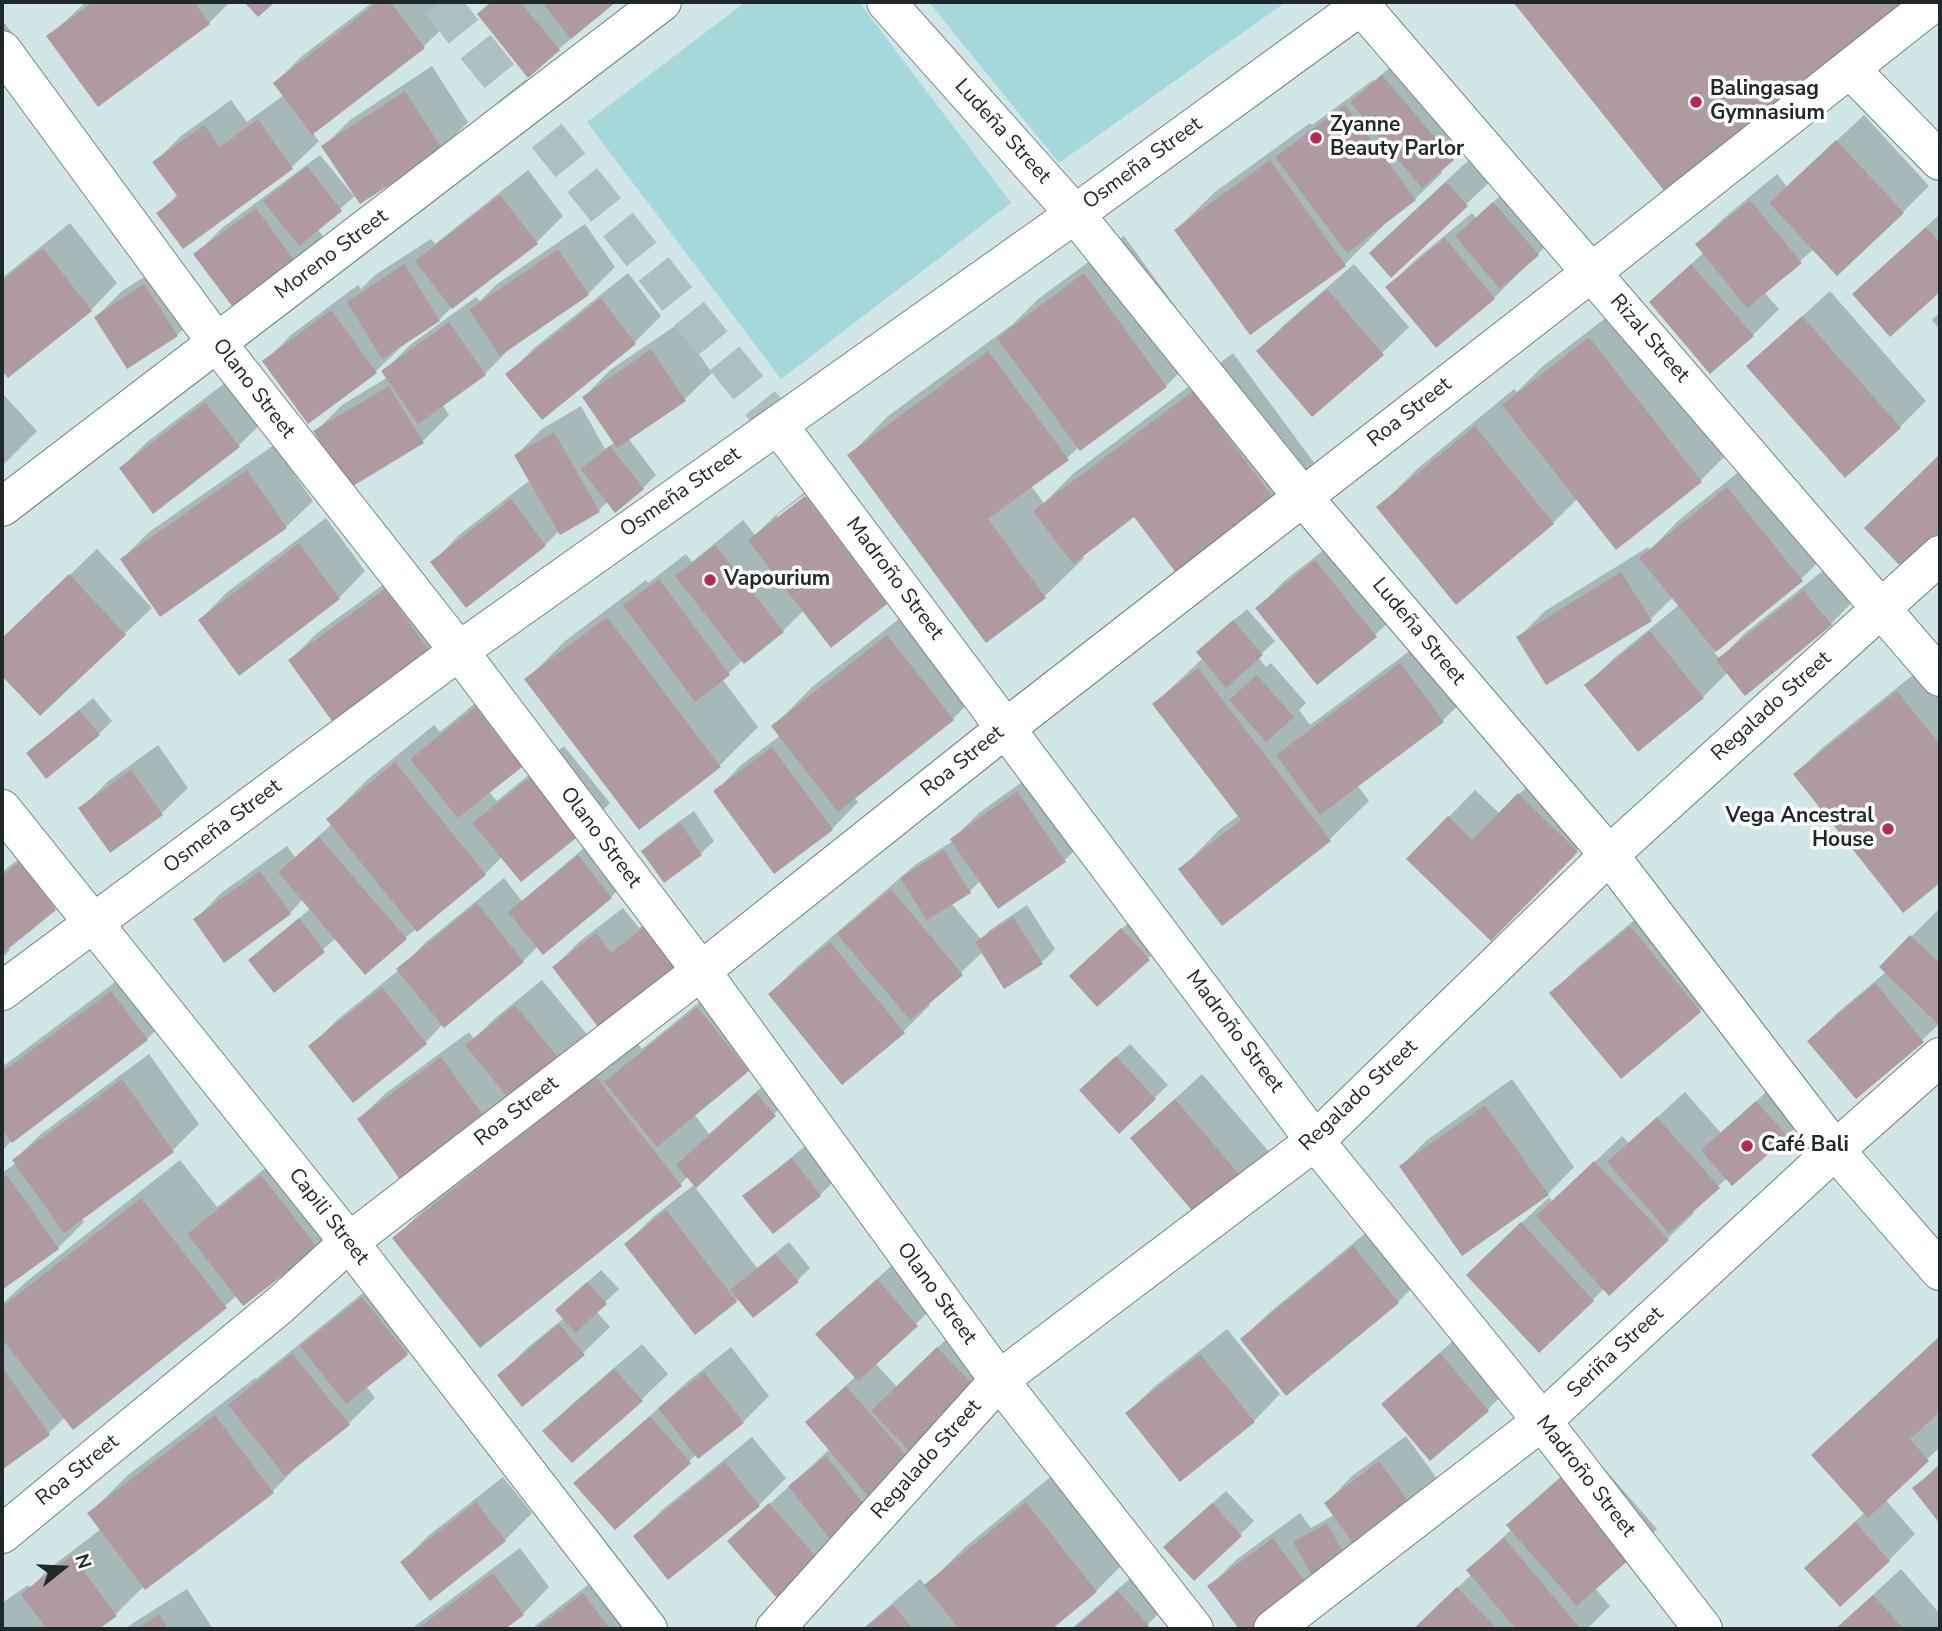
<!DOCTYPE html>
<html>
<head>
<meta charset="utf-8">
<style>
	body { margin:0 }
	#map { position:relative; width:1942px; height:1631px; overflow:hidden; background:#d0e6e7; font-family:"Nunito Sans",sans-serif }
	canvas { display:block }
	.frame { position:absolute; inset:0; border:4px solid #202929; pointer-events:none }
	.north { position:absolute; left:28px; top:1533px; width:70px; height:70px; -webkit-text-stroke:5px #fff; paint-order:stroke; rotate:72deg; font-size:19px; font-weight:700; line-height:28px; text-align:center; color:#202929 }
	.north::after { content:''; display:block; margin:auto; width:24px; height:32px; background:#202929; clip-path:polygon(50% 0,100% 100%,50% 72%,0 100%) }
</style>
</head>
<body>
<div id="map">
<canvas width="1942" height="1631"></canvas>
<div class="frame"></div>
<div class="north">N</div>
</div>
<script>
const context = document.querySelector('canvas').getContext('2d');
context.lineJoin = 'round';
function fill(path, color) { context.fillStyle = color; context.fill(path, 'evenodd'); }
const shape = rows => new Path2D(rows.map(r => 'M' + r).join(''));
function strokePath(path, color, width, dash) { context.strokeStyle = color; context.lineWidth = width; context.lineCap = dash ? 'butt' : 'round'; context.setLineDash(dash || []); context.stroke(path); }
function drawText(font, color, halo, rows, align = 'center') {
  context.font = font + ' "Nunito Sans",sans-serif'; context.lineWidth = 7; context.setLineDash([]); context.textBaseline = 'middle'; context.strokeStyle = halo; context.fillStyle = color; for (const [text, x, y, turn = 0] of rows) {
    context.save(); context.translate(x, y); context.rotate((+turn || 0) * Math.PI / 180); context.textAlign = isNaN(turn) ? turn : align; if (halo) context.strokeText(text, 0, 0); context.fillText(text, 0, 0); context.restore();
  }
}
fill(shape([
	[746,2,859,2,1011,203,781,379,587,122],
	[929,2,1286,2,1059,163]
]), '#a4d8db');
fill(shape([
	[86,2,230,2,209,23,49,36],
	[373,2,436,2,450,21,423,47,312,132,319,141,292,167,183,247,158,214,178,194,155,162,181,136,231,100,247,122,284,95,275,83,302,56],
	[491,2,613,2,559,49,479,14],
	[1515,2,1920,2,1675,200],
	[2,20,31,57,2,86],
	[1410,50,1479,133,1440,170,1442,173,1415,199,1382,224,1383,226,1344,265,1176,230,1215,192,1310,123,1312,125,1373,80,1374,81],
	[432,66,468,122,442,149,356,195,317,229,323,236,296,263,196,254,222,228,320,155,353,195,355,193,324,146,350,120],
	[1864,115,1929,186,1903,212,1814,249,1764,292,1779,309,1753,335,1651,302,1704,252,1697,244,1724,218,1777,174,1787,187],
	[1473,156,1494,178,1391,275,1398,226],
	[528,170,563,216,536,243,453,306,439,320,402,346,375,372,264,362,291,335,358,285,361,289,375,275,431,239,435,244],
	[1521,177,1565,227,1494,298,1387,288,1414,261,1472,213,1476,218],
	[1940,214,1940,290,1890,335,1854,294],
	[70,223,117,283,91,310,8,376,2,368,2,278],
	[585,224,615,267,588,294,511,347,485,374,442,404,449,415,422,442,316,431,342,405,388,377,384,371,410,345,476,297,480,301,497,284],
	[1124,236,1205,347,1166,386,1079,447,1067,458,1031,486,1044,503,1074,473,1233,353,1315,464,1276,503,1134,515,1082,555,1084,558,1045,596,986,641,850,455,888,416,1013,324,1038,299],
	[172,259,204,308,177,335,128,367,96,317,122,291],
	[1354,264,1409,327,1382,353,1258,351,1285,324],
	[628,273,661,316,635,342,542,417,508,374,534,348],
	[1830,291,1926,401,1900,427,1748,366],
	[1629,300,1739,442,1700,481,1578,498,1553,523,1379,507,1417,469,1514,389,1517,392,1543,366],
	[1940,312,1940,330,1932,320],
	[678,324,712,373,685,399,628,438,656,475,643,488,608,501,598,511,559,531,545,545,466,606,433,562,459,535,530,480,516,455,542,429,581,406,605,449,615,442,584,397,610,370],
	[233,377,265,420,238,446,121,468,147,442],
	[2,393,37,431,2,466],
	[274,445,313,501,286,527,122,559,149,532],
	[1766,450,1840,541,1801,579,1714,652,1720,659,1744,634,1830,565,1857,597,1831,624,1728,672,1703,697,1587,685,1613,659,1679,605,1673,597,1651,619,1519,637,1545,611,1648,547,1650,550,1680,519],
	[832,471,913,576,886,603,831,646,804,610,783,631,743,660,722,679,758,727,719,766,527,679,565,641,646,580,648,583,686,554,692,562,743,520,755,535,777,514],
	[811,490,813,492,777,520,777,515],
	[326,518,365,571,339,598,200,620,226,593],
	[1343,535,1402,609,1375,635,1258,608,1284,581],
	[97,549,152,608,40,714,2,673,2,640],
	[412,564,460,630,433,656,290,660,317,633],
	[927,597,991,680,953,719,854,797,858,802,832,829,774,872,715,792,741,765,781,735,774,726,812,687],
	[1247,609,1275,641,1258,657,1266,667,1271,663,1306,703,1299,710,1310,725,1427,638,1469,695,1442,721,1357,785,1369,801,1330,839,1222,924,1181,869,1219,830,1239,815,1154,704,1203,658,1212,639],
	[1924,666,1940,686,1940,881,1903,911,1795,774,1822,748],
	[502,681,547,739,521,766,489,792,497,801,564,746,610,803,584,830,502,857,485,874,405,938,336,938,275,991,250,960,311,908,303,899,290,913,195,920,221,893,287,846,295,857,332,824,328,819,367,780,434,725,440,732],
	[93,698,112,721,99,734,28,753],
	[158,745,188,788,161,814,81,809,107,782],
	[1044,766,1091,834,1065,860,999,906,981,880,970,891,951,903,981,939,990,930,1027,905,1055,949,1042,962,1004,986,983,952,928,1003,930,1005,903,1032,770,994,797,967,915,865,953,841,952,840,979,813],
	[1545,768,1603,824,1518,912,1408,859,1475,790,1500,814],
	[694,811,714,841,701,853,665,881,643,851,656,838],
	[605,830,637,870,611,897,543,952,538,946,523,961,443,1024,426,1042,311,1046,337,1020,399,970,425,943,504,878,522,901],
	[47,837,82,882,55,909,8,947,10,950,2,958,2,872],
	[672,901,705,944,554,967,580,941,623,908,639,928],
	[1657,901,1726,985,1700,1011,1552,993,1578,967],
	[1938,910,1940,912,1940,1023,1922,1040,1809,1041,1836,1014,1886,972,1881,967],
	[1135,917,1162,945,1098,1005,1084,963],
	[138,965,173,1013,147,1039,12,1140,2,1151,2,1067],
	[542,980,589,1037,508,1095,485,1117,359,1119,386,1093,469,1032,474,1039,494,1019],
	[724,982,774,1044,747,1070,694,1114,709,1134,783,1068,801,1089,695,1187,757,1268,789,1242,810,1268,797,1281,739,1298,736,1301,626,1244,653,1217,695,1184,688,1176,680,1185,395,1238,433,1200,634,1039,642,1049],
	[1130,1044,1168,1085,1119,1132,1094,1077],
	[149,1054,199,1124,173,1150,81,1218,84,1222,58,1248,2,1287,2,1173,16,1163,14,1160,41,1134],
	[1202,1074,1270,1153,1244,1179,1132,1139],
	[1784,1076,1813,1109,1787,1136,1727,1178,1692,1210,1694,1213,1667,1239,1605,1288,1539,1351,1494,1249,1549,1197,1553,1202,1622,1136,1629,1143,1685,1092,1721,1133],
	[1512,1079,1574,1167,1548,1194,1401,1166,1427,1140],
	[805,1146,833,1182,820,1195,745,1196],
	[288,1150,343,1220,317,1246,237,1295,225,1306,65,1417,49,1433,2,1468,2,1304,27,1281,180,1160,217,1207],
	[1380,1221,1425,1275,1398,1302,1287,1394,1242,1339,1269,1313],
	[904,1254,943,1298,875,1363,897,1387,964,1322,1004,1364,823,1564,729,1541,830,1449,807,1422,856,1376,818,1334],
	[601,1270,619,1289,596,1311,610,1327,583,1353,500,1376,526,1349,564,1318,571,1297],
	[389,1272,433,1328,407,1354,366,1386,375,1398,348,1424,308,1455,273,1491,144,1586,116,1614,96,1629,2,1629,2,1603,28,1585,30,1588,50,1568,101,1529,89,1514,128,1475,255,1378,256,1379],
	[1467,1328,1515,1383,1488,1409,1431,1459,1383,1404],
	[1227,1329,1280,1394,1254,1421,1127,1413,1154,1387],
	[1940,1336,1940,1409,1936,1413,1940,1417,1940,1447,1885,1499,1915,1534,1889,1560,1806,1568,1865,1512,1813,1455],
	[642,1344,668,1374,641,1400,545,1431,571,1405],
	[731,1347,769,1396,743,1422,696,1455,615,1528,576,1483,687,1382],
	[1406,1436,1438,1480,1255,1629,1241,1629,1210,1586,1236,1560,1300,1513,1311,1528,1334,1515,1326,1503,1352,1476],
	[752,1437,786,1478,759,1505,668,1578,636,1536,662,1510],
	[1589,1451,1657,1529,1595,1588,1610,1606,1587,1629,1415,1629,1472,1574,1468,1570,1512,1529,1508,1525],
	[1940,1463,1940,1521,1915,1488],
	[1065,1465,1135,1552,1096,1591,1049,1629,863,1629,920,1579,926,1586,965,1547],
	[503,1477,532,1513,505,1540,430,1599,402,1562,428,1536],
	[1226,1491,1254,1521,1195,1578,1178,1534],
	[520,1548,549,1587,523,1614,502,1629,411,1629],
	[1146,1565,1174,1598,1147,1625,1142,1629,1071,1629],
	[610,1568,633,1629,532,1629,541,1621],
	[1901,1569,1940,1614,1940,1629,1836,1629],
	[187,1589,213,1629,126,1629,130,1625]
]), '#0003');
fill(shape([
	[93,2,194,2,210,24,98,107,46,36],
	[244,2,275,2,258,17],
	[378,2,390,2,425,48,312,135,273,83],
	[491,2,520,2,560,50,528,78,477,14],
	[542,2,616,2,571,39],
	[1513,2,1922,2,1674,203],
	[1382,75,1454,160,1422,188,1350,102],
	[405,91,443,150,360,204,321,146],
	[1345,105,1416,200,1347,253,1275,157],
	[258,119,293,169,183,249,156,213,178,197,152,162,204,125,220,147],
	[1836,140,1904,213,1837,276,1769,203],
	[1270,160,1346,266,1250,335,1174,230],
	[307,166,342,211,299,246,263,201],
	[1446,182,1468,206,1391,278,1369,253],
	[500,195,538,244,452,309,415,261],
	[1750,200,1802,263,1747,308,1695,244],
	[1493,202,1539,255,1500,289,1455,236],
	[256,208,297,264,235,310,193,254],
	[1926,227,1940,243,1940,292,1890,337,1852,294],
	[1445,238,1495,299,1436,348,1385,287],
	[43,248,92,311,8,378,2,371,2,281],
	[558,249,589,295,500,356,469,310],
	[404,264,440,321,382,359,347,302],
	[1691,264,1754,336,1710,374,1649,302],
	[1084,273,1167,387,1080,451,997,338],
	[144,284,178,336,127,369,94,317],
	[1327,289,1384,355,1312,417,1256,351],
	[601,298,636,344,542,420,505,374],
	[331,310,377,373,308,424,262,361],
	[1802,316,1901,428,1845,478,1746,366],
	[449,322,486,375,418,424,381,371],
	[1589,337,1702,482,1616,550,1502,405],
	[651,349,686,401,617,448,582,397],
	[988,351,1069,460,988,519,1046,598,986,643,847,455],
	[389,386,424,443,348,489,313,431],
	[1193,391,1278,504,1180,578,1134,517,1073,564,1033,511],
	[205,402,240,447,153,514,119,468],
	[1475,426,1554,524,1456,605,1376,507],
	[554,432,600,512,560,535,514,455],
	[610,446,644,489,615,513,581,469],
	[1940,454,1940,533,1903,569,1864,528],
	[247,470,287,528,160,617,120,559],
	[1727,487,1803,581,1716,652,1639,558],
	[805,496,887,604,831,648,748,540],
	[511,499,546,546,466,608,430,562],
	[299,543,340,599,239,676,198,620],
	[715,545,784,632,744,664,675,576],
	[1315,560,1377,637,1317,685,1255,608],
	[1621,572,1652,621,1546,685,1516,637],
	[69,574,126,635,40,716,2,676,2,638],
	[659,579,730,675,695,702,623,605],
	[385,589,434,657,337,728,288,660],
	[1803,590,1832,625,1745,696,1716,660],
	[607,617,721,767,639,830,524,679],
	[1233,620,1263,655,1226,688,1196,652],
	[1650,631,1704,698,1638,752,1584,685],
	[887,635,954,720,838,812,771,726],
	[1400,663,1444,722,1320,815,1276,755],
	[1198,668,1331,841,1222,926,1178,869,1241,820,1152,704],
	[1257,675,1294,717,1266,742,1229,700],
	[1897,691,1940,745,1940,883,1903,913,1793,774],
	[475,707,522,767,458,818,410,759],
	[79,710,100,735,46,779,26,753],
	[772,747,833,830,774,874,713,791],
	[395,762,486,875,417,932,326,819],
	[131,770,163,815,110,853,78,808],
	[537,772,585,831,521,882,472,823],
	[1017,791,1066,862,998,909,950,839],
	[1518,793,1578,852,1491,941,1406,859,1448,816,1472,840],
	[680,823,702,855,664,883,641,851],
	[319,837,407,939,365,975,278,872],
	[944,850,971,893,927,920,900,878],
	[578,855,612,898,543,955,508,912],
	[19,862,56,910,2,954,2,876],
	[260,871,291,914,224,963,193,919],
	[891,889,963,975,910,1020,837,934],
	[477,903,524,962,444,1028,396,969],
	[1013,917,1043,964,1004,989,975,942],
	[299,918,325,952,274,993,248,960],
	[645,926,680,971,602,1032,552,967,596,933,611,953],
	[1630,926,1701,1012,1621,1079,1549,993],
	[1121,928,1150,960,1097,1007,1069,976],
	[1910,935,1940,964,1940,1026,1879,967],
	[830,942,905,1033,842,1085,768,994],
	[1875,983,1924,1042,1856,1099,1807,1041],
	[382,987,427,1044,353,1103,308,1046],
	[111,991,148,1040,12,1143,2,1129,2,1072],
	[515,1005,564,1065,515,1106,465,1045],
	[697,1007,749,1071,657,1147,604,1082],
	[1116,1056,1156,1099,1119,1134,1079,1090],
	[441,1057,486,1119,401,1181,357,1119],
	[595,1076,682,1186,480,1348,392,1238],
	[122,1079,174,1152,64,1233,12,1160],
	[756,1093,776,1116,696,1188,676,1165],
	[1175,1099,1245,1181,1200,1220,1130,1138],
	[1756,1101,1788,1137,1732,1186,1701,1150],
	[1485,1105,1549,1195,1462,1256,1399,1166],
	[1657,1117,1720,1188,1669,1233,1607,1162],
	[792,1158,821,1196,773,1234,742,1196],
	[1594,1161,1669,1240,1609,1296,1536,1216],
	[7,1175,59,1249,2,1290,2,1179],
	[261,1175,318,1248,243,1306,187,1234],
	[141,1198,227,1308,73,1430,2,1339,2,1307],
	[666,1210,737,1302,695,1335,624,1244],
	[1521,1222,1594,1301,1539,1353,1466,1275],
	[1353,1246,1399,1303,1286,1396,1240,1339],
	[775,1254,799,1282,753,1318,730,1290],
	[877,1279,918,1326,858,1381,815,1334],
	[587,1282,607,1304,575,1333,555,1310],
	[362,1297,408,1355,346,1404,300,1346],
	[559,1324,585,1355,522,1407,497,1375],
	[1940,1336,1940,1412,1910,1439,1929,1461,1868,1518,1811,1455],
	[937,1347,979,1391,913,1455,871,1411],
	[292,1353,350,1425,285,1476,228,1405],
	[1440,1353,1489,1411,1430,1461,1381,1404],
	[1200,1354,1255,1422,1180,1482,1125,1413],
	[2,1367,50,1435,2,1470],
	[614,1369,643,1401,572,1463,542,1431],
	[704,1372,744,1423,698,1459,658,1408],
	[846,1386,915,1465,873,1502,805,1422],
	[215,1415,274,1493,145,1590,87,1513],
	[650,1416,691,1463,615,1530,573,1483],
	[826,1456,871,1513,833,1543,788,1486],
	[1379,1461,1413,1508,1357,1549,1324,1503],
	[725,1462,760,1506,668,1580,633,1536],
	[1940,1466,1940,1524,1912,1488],
	[1562,1476,1632,1557,1577,1606,1506,1525],
	[476,1502,506,1541,430,1601,400,1562],
	[1026,1502,1097,1592,1052,1629,959,1629,924,1585],
	[769,1503,824,1566,782,1604,727,1541],
	[1212,1503,1242,1536,1194,1581,1163,1547],
	[1855,1522,1890,1561,1840,1607,1804,1568],
	[1327,1523,1347,1559,1313,1578,1293,1542],
	[1273,1538,1311,1590,1258,1629,1239,1629,1207,1586],
	[1504,1538,1581,1629,1516,1629,1466,1570],
	[72,1555,117,1616,99,1629,47,1629,21,1594],
	[493,1573,524,1615,505,1629,417,1629],
	[1457,1587,1497,1629,1413,1629],
	[1118,1591,1149,1626,1145,1629,1073,1629],
	[583,1593,610,1629,535,1629],
	[1873,1595,1904,1629,1835,1629],
	[893,1605,913,1629,863,1629],
	[159,1614,169,1629,136,1629]
]), '#af9b9f');
strokePath(shape([
	[440,2,778,425]
]), '#adc0c1', 38, [38, 19]);
const street = shape([
	[886,2,1075,214,1302,496,1609,855,1835,1150,1940,1271],
	[2,50,217,343,459,651,701,971,999,1380,1194,1629],
	[1850,69,1940,161],
	[778,425,1315,1141,1542,1421,1703,1629],
	[2,507,662,2],
	[2,809,349,1242,648,1629],
	[2,1534,280,1305,349,1242,701,971,1006,728,1592,272,1934,2],
	[775,1629,999,1380,1315,1141,1609,855,1940,555],
	[1273,1629,1542,1421,1835,1150,1940,1057]
]);
const secondary = shape([
	[1358,2,1940,677],
	[2,991,459,651,1075,214,1366,2]
]);
strokePath(street, '#6f8384', 40);
strokePath(secondary, '#6f8384', 40);
strokePath(street, '#fff', 38);
strokePath(secondary, '#fff', 38);
for (const [x, y, r, color] of [
	[1696,102,7,"#b6285b"],
	[1316,138,7,"#b6285b"],
	[710,580,7,"#b6285b"],
	[1888,829,7,"#b6285b"],
	[1747,1146,7,"#b6285b"]
]) { const dot = new Path2D(); dot.arc(x, y, r, 0, 2 * Math.PI); context.fillStyle = color; context.fill(dot); strokePath(dot, '#fff', 2.5); }
drawText('bold 21px', '#202929', '#fff', [
	["Balingasag",1710,90],
	["Gymnasium",1710,114],
	["Zyanne",1330,126],
	["Beauty Parlor",1330,150],
	["Vapourium",724,580],
	["Vega Ancestral",1874,817,"right"],
	["House",1874,841,"right"],
	["Café Bali",1761,1146]
], 'left');
drawText('21px', '#202929', '#fff', [
	["Ludeña Street",1002,132,48],
	["Osmeña Street",1143,164,-36],
	["Moreno Street",332,255,-37],
	["Rizal Street",1649,339,49],
	["Olano Street",253,389,52],
	["Roa Street",1410,413,-38],
	["Osmeña Street",681,493,-35],
	["Madroño Street",894,579,53],
	["Ludeña Street",1418,632,50],
	["Regalado Street",1772,707,-42],
	["Roa Street",963,762,-39],
	["Osmeña Street",223,827,-37],
	["Olano Street",600,838,53],
	["Madroño Street",1234,1032,53],
	["Regalado Street",1359,1096,-43],
	["Roa Street",517,1112,-38],
	["Capili Street",328,1217,52],
	["Olano Street",936,1294,54],
	["Seriña Street",1616,1353,-43],
	["Regalado Street",927,1460,-48],
	["Roa Street",78,1471,-39],
	["Madroño Street",1585,1477,52]
]);
</script>
</body>
</html>
